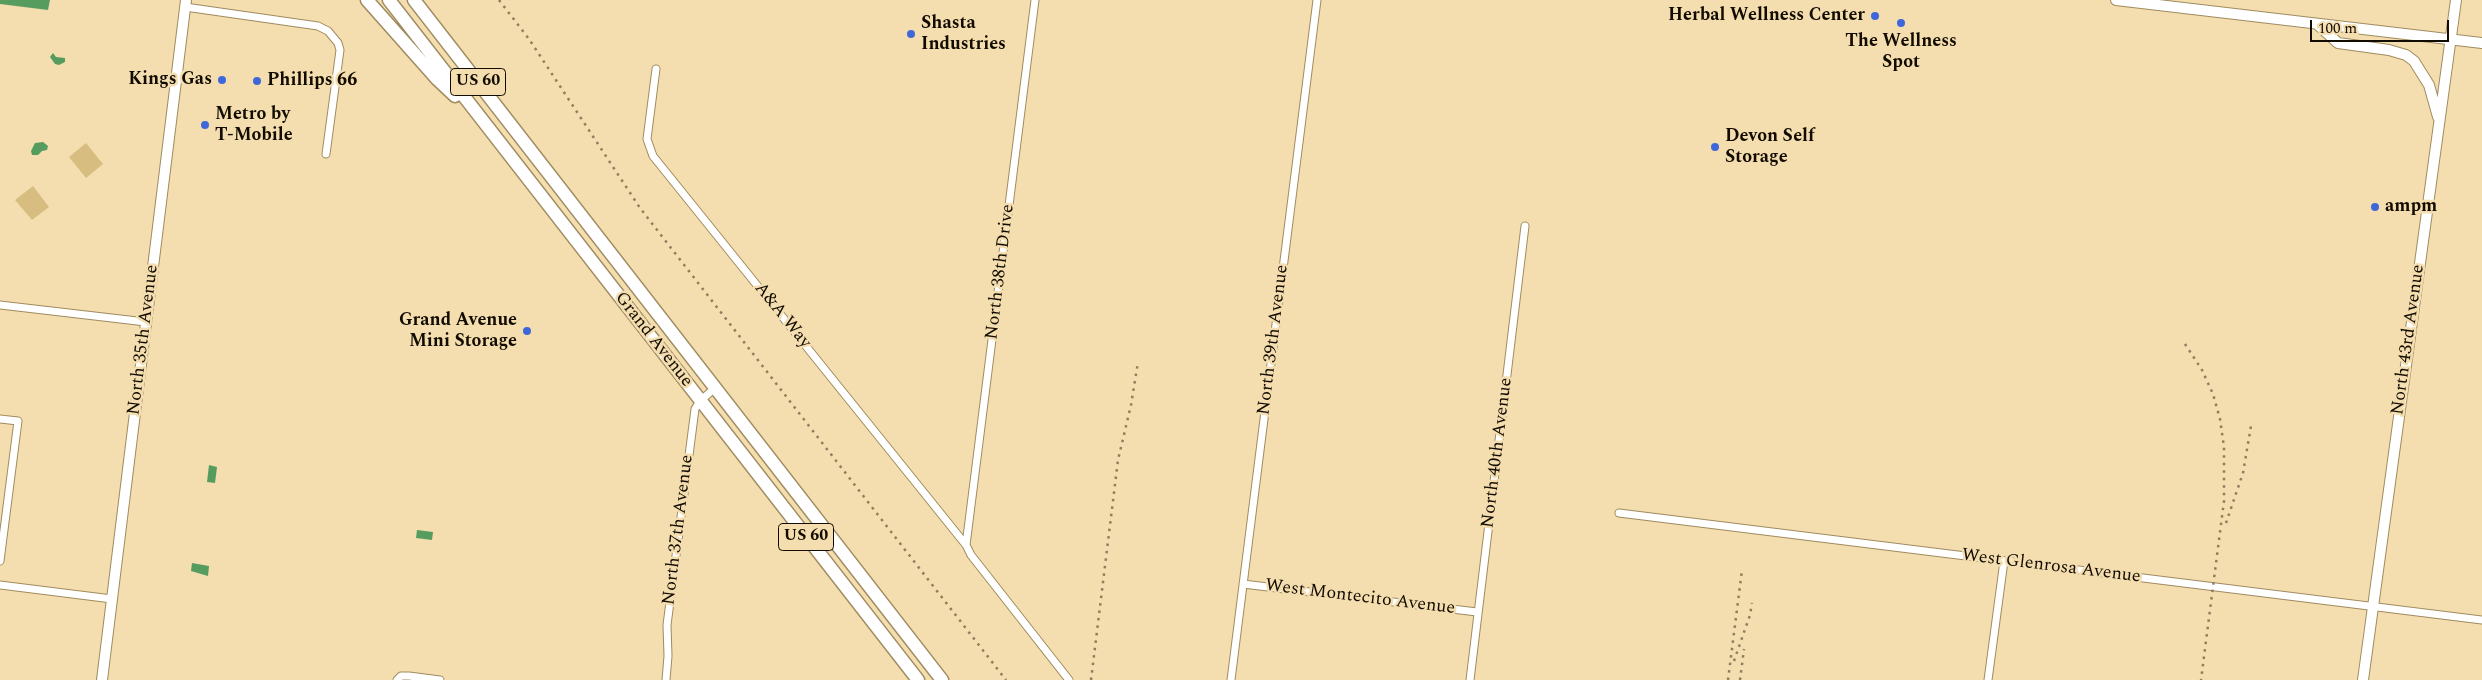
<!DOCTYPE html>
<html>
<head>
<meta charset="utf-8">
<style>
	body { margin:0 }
	#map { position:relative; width:2482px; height:680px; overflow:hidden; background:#f4deaf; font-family:Spectral,serif }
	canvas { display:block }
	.scale { position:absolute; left:2310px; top:20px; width:139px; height:22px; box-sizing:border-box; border:2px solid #120b00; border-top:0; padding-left:6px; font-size:15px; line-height:18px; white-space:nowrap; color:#120b00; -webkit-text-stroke:4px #f4deaf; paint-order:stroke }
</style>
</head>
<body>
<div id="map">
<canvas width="2482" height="680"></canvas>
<div class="scale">100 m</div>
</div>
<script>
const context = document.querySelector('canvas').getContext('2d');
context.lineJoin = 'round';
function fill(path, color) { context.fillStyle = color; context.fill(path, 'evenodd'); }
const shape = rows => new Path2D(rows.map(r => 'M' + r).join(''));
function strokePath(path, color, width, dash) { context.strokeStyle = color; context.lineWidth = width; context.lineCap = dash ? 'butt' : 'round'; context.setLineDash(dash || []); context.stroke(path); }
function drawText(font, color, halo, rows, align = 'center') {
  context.font = font + ' Spectral,serif'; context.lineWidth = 5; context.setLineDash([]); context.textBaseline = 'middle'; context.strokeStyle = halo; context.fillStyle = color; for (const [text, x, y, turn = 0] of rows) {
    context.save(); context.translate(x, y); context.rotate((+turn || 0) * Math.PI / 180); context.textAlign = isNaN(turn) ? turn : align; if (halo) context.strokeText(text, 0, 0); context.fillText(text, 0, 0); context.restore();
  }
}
fill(shape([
	[86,143,103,164,86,178,69,157],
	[33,186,49,207,32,220,15,200]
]), '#d8bd81');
fill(shape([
	[0,0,50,0,48,10,0,4],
	[53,53,56,57,65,58,65,62,59,65,55,64,50,57],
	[43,142,48,146,47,150,42,151,38,155,32,155,31,151,35,143],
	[209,465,217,467,215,483,207,482],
	[417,530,433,532,432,540,416,538],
	[192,563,209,566,208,576,191,571]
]), '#569c5e');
const street = shape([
	[185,7,318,26,328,31,338,43,340,50,326,154],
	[656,69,647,139,653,156,966,545,971,555,1069,680],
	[0,305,146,322],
	[0,419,18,421,0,561],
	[1619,513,2482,620],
	[966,545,1035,0],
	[1243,584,1477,612],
	[0,585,112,599],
	[397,680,401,676,409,676,440,680],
	[666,680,668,656,667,625,695,409,700,401,715,388],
	[1231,680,1317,0],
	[1470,680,1525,226],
	[1988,680,2004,561]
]);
const secondary = shape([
	[2116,0,2482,43],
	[2317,24,2338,43,2389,50,2406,55,2414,61,2429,85,2438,117],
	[102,680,186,0],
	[2363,680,2456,0]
]);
const highway = shape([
	[367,0,437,79,455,96],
	[389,0,918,680],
	[414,0,942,680]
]);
strokePath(street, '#9f8b5f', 9);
strokePath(secondary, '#9f8b5f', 12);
strokePath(highway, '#9f8b5f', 15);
strokePath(street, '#fff', 7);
strokePath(secondary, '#fff', 10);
strokePath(highway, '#fff', 12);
strokePath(shape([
	[499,0,529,39,640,208,1006,680],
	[2185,344,2202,370,2213,394,2220,419,2224,447,2224,501,2201,680],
	[2226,523,2243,473,2251,426],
	[1734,661,1750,615,1752,603],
	[1091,680,1118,460,1131,405,1138,362],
	[1728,680,1742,570],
	[1740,680,1744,649]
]), '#8d7e5f', 2.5, [2.5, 5]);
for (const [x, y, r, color] of [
	[1875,16,5,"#4067d9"],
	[1901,23,5,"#4067d9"],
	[911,34,5,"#4067d9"],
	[222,80,5,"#4067d9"],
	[257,81,5,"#4067d9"],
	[205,125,5,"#4067d9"],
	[1715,147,5,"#4067d9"],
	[2375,207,5,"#4067d9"],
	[527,331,5,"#4067d9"]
]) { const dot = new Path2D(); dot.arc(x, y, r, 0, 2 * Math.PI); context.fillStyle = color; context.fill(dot); strokePath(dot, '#f4deaf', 2); }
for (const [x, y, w] of [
	[478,82,55],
	[806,537,55]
]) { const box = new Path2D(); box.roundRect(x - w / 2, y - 13.5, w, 27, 4); context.fillStyle = '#f4deaf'; context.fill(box); strokePath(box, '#120b00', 1); }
drawText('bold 16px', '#120b00', null, [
	["US 60",478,82],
	["US 60",806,537]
]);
drawText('bold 18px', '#120b00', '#f4deaf', [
	["Herbal Wellness Center",1865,16,"right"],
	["Shasta",921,24],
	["Industries",921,45],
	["The Wellness",1901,42,"center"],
	["Spot",1901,63,"center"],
	["Kings Gas",212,80,"right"],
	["Phillips 66",267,81],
	["Metro by",215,115],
	["T-Mobile",215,136],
	["Devon Self",1725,137],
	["Storage",1725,158],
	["ampm",2385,207],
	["Grand Avenue",517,321,"right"],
	["Mini Storage",517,342,"right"]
], 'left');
drawText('18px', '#120b00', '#f4deaf', [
	["North 38th Drive",1001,272,-83],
	["A&A Way",782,316,51],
	["North 35th Avenue",144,340,-83],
	["Grand Avenue",653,340,52],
	["North 39th Avenue",1274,340,-83],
	["North 43rd Avenue",2409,340,-82],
	["North 40th Avenue",1498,453,-83],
	["North 37th Avenue",679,530,-83],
	["West Glenrosa Avenue",2051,567,7],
	["West Montecito Avenue",1360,598,7]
]);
</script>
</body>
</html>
